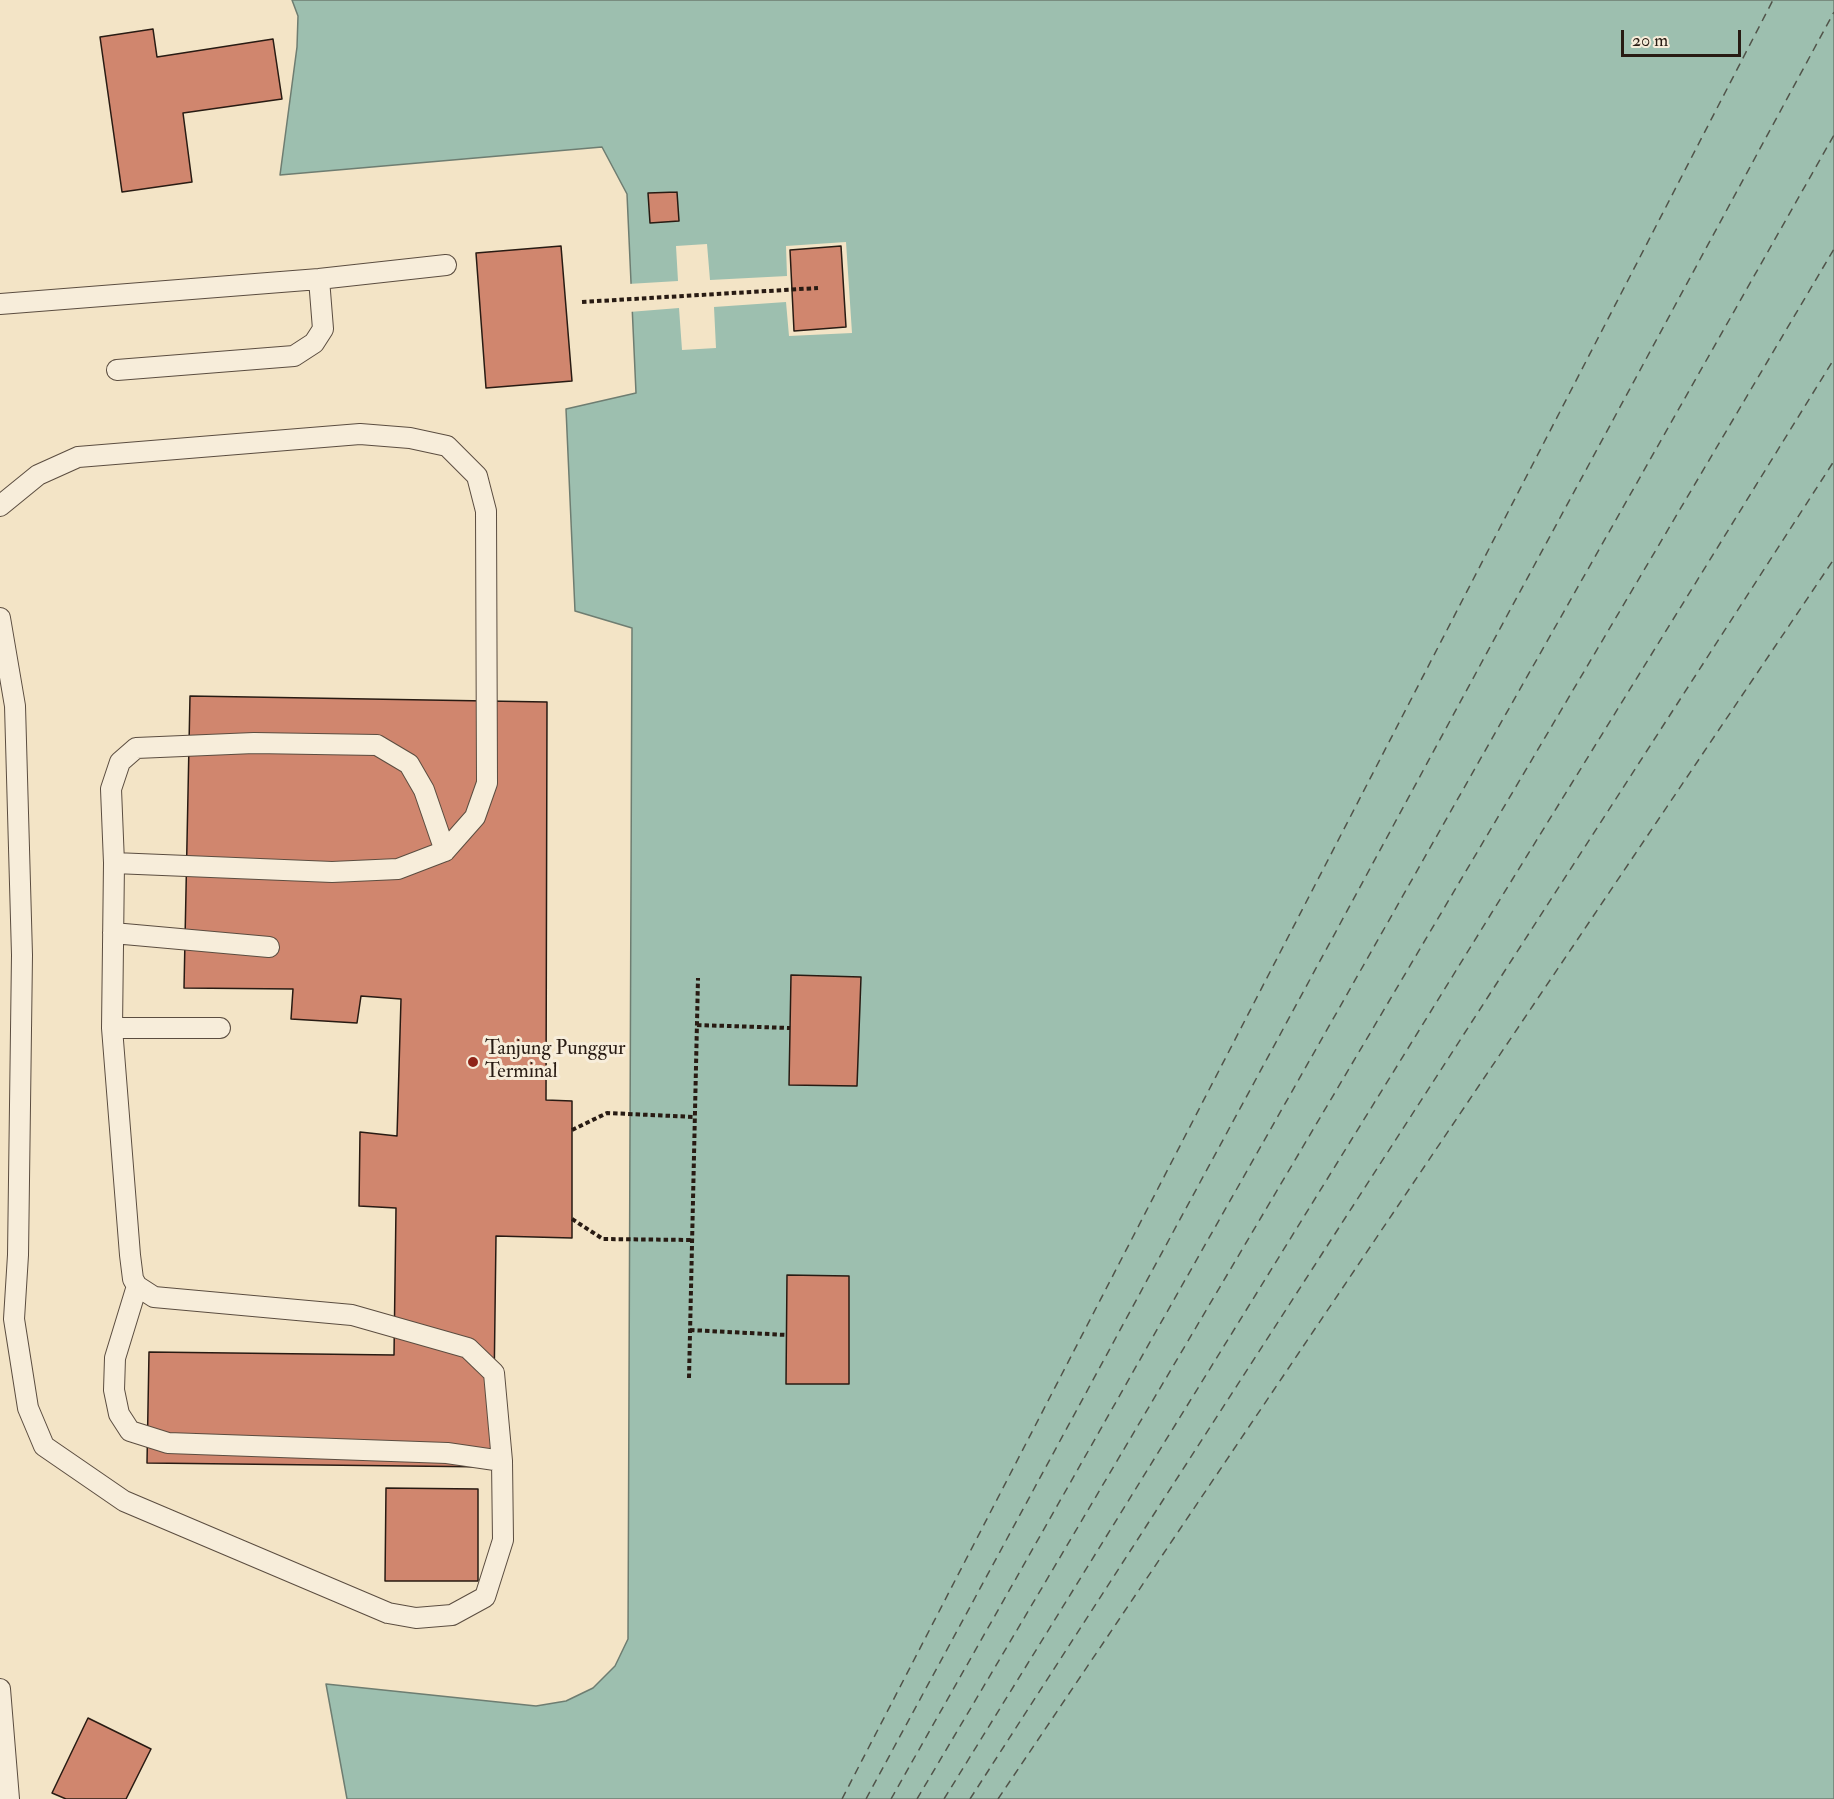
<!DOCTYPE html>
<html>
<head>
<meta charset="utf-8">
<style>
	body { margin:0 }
	#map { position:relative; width:1834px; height:1799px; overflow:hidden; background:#f3e4c6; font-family:"IM FELL Double Pica",serif }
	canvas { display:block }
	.scale { position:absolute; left:1621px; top:30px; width:120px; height:27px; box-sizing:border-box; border:3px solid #281b13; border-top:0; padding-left:8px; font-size:18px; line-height:21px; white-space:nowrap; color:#281b13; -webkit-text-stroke:4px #f7edda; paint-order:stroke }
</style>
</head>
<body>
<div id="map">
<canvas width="1834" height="1799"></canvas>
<div class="scale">20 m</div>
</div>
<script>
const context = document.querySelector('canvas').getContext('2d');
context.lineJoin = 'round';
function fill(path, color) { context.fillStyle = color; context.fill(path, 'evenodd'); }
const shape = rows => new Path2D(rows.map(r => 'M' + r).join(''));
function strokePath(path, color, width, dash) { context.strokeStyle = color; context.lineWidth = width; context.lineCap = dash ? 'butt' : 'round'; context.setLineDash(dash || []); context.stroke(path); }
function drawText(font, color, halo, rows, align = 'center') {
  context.font = font + ' "IM FELL Double Pica",serif'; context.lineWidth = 6; context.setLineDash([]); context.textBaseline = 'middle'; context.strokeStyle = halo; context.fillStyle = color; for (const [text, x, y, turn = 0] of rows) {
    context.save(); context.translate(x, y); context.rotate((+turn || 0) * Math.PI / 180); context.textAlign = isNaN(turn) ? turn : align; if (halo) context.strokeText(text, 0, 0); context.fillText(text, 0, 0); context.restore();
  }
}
const water = shape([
	[292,0,1834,0,1834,1799,347,1799,326,1684,536,1706,566,1701,593,1688,615,1666,628,1639,632,628,575,611,566,409,636,393,627,194,602,147,280,175,297,47,298,16,292,0]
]);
fill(water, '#9dbfaf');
strokePath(water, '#6e7d71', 1.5);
fill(shape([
	[846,242,852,333,789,336,786,302,714,307,716,348,682,350,679,308,629,312,628,284,678,281,676,246,707,244,710,280,787,276,786,246]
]), '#f3e4c6');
strokePath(shape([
	[842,1799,1773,0],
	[866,1799,1834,12],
	[891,1799,1834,135],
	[917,1799,1834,249],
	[944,1799,1834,359],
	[970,1799,1834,461],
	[998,1799,1834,559]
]), '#51544a', 1.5, [8, 6]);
const building = shape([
	[153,29,157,57,273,39,282,99,183,113,192,182,122,192,100,37,153,29],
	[677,192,679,221,650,223,648,193,677,192],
	[561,246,572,381,486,388,476,253,561,246],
	[841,246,846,327,794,331,790,250,841,246],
	[190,696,547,702,546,1100,572,1101,572,1238,496,1236,493,1467,147,1463,149,1352,394,1355,396,1208,359,1206,360,1132,397,1136,401,999,361,996,357,1023,291,1019,293,989,184,988,190,696],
	[791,975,861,977,857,1086,789,1085,791,975],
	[787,1275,849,1276,849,1384,786,1384,787,1275],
	[386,1488,478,1489,478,1581,385,1581,386,1488],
	[88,1718,151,1749,126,1799,66,1799,52,1793,88,1718]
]);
fill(building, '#d0866e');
strokePath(building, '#281b13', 1.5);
const lane = shape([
	[0,304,319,279,446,265],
	[117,370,294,356,314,343,323,329,319,279],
	[0,506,38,475,78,457,360,434,410,438,447,446,477,476,486,511,487,783,475,817,445,851,398,869,332,872,114,863],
	[0,618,15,706,22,955,18,1255,14,1319,28,1408,44,1446,124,1501,388,1613,416,1618,452,1615,485,1597,503,1540,502,1461,494,1373,468,1348,352,1315,154,1297,137,1286,133,1279,130,1255,112,1028,114,863,111,789,120,762,136,748,254,743,377,745,409,764,424,790,445,851],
	[113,933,269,947],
	[112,1028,220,1028],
	[137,1286,115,1358,114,1390,119,1414,130,1431,168,1443,447,1453,502,1461],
	[0,1689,9,1799]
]);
strokePath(lane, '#5b4d40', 22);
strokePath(shape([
	[582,302,818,288],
	[697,1025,790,1028],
	[572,1130,607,1113,695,1117],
	[572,1219,603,1239,692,1240],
	[690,1330,787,1335],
	[689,1378,698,978]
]), '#281b13', 4, [4.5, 3]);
strokePath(lane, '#f7edda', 20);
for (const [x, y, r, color] of [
	[473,1062,6,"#8f2418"]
]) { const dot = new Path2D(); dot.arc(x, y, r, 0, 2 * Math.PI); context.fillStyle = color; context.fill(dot); strokePath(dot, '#f7edda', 2); }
drawText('20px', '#281b13', '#f7edda', [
	["Tanjung Punggur",485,1050],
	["Terminal",485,1073]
], 'left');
</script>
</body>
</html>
